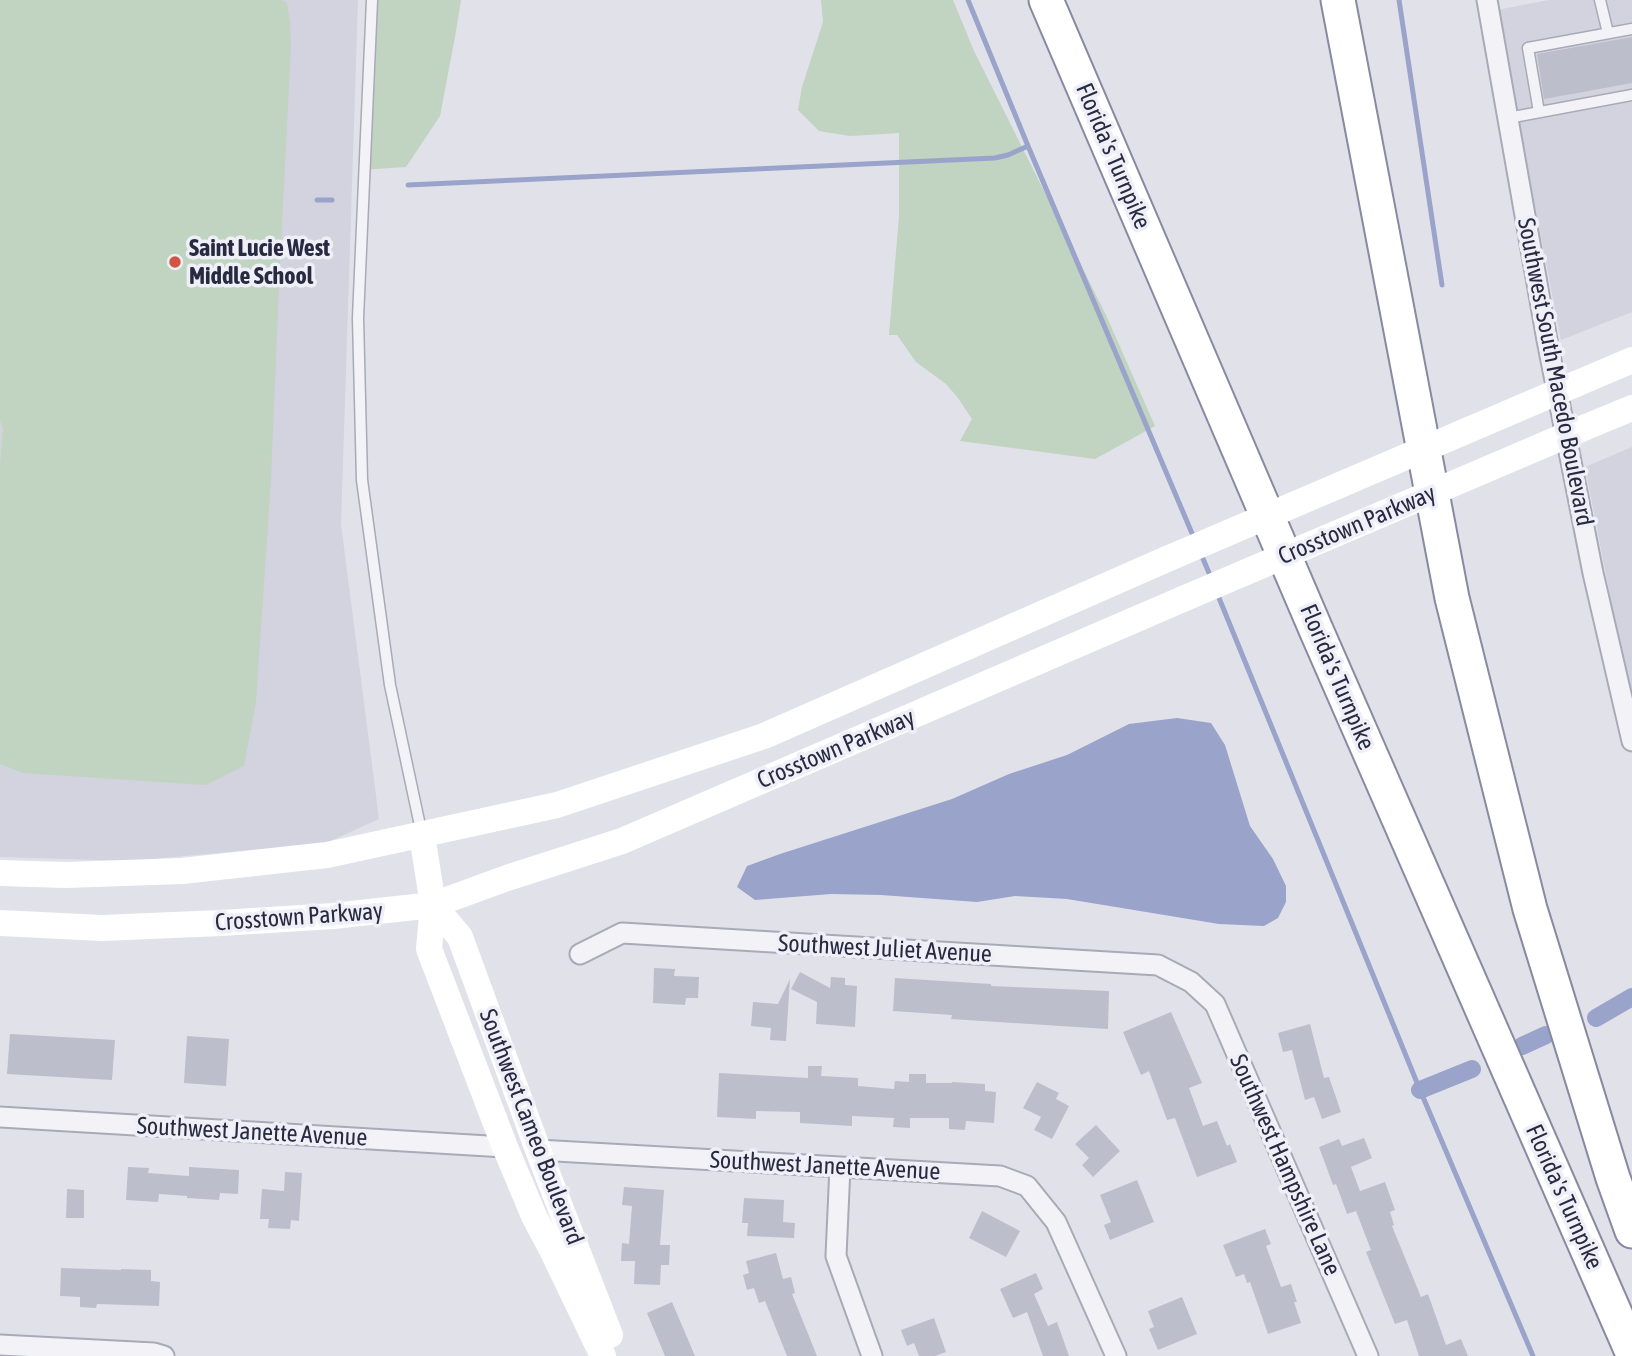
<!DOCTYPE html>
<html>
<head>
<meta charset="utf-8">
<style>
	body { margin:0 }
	canvas { display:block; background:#e0e1e9 }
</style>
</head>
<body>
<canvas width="1632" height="1356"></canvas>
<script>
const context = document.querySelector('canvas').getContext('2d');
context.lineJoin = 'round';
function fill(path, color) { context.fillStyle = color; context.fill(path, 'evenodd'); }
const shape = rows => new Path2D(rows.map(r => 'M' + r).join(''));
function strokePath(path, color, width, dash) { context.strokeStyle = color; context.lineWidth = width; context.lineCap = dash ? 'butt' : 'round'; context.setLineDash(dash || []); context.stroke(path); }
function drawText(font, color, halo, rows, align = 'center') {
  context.font = font + ' "Asap Condensed",sans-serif'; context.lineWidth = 7; context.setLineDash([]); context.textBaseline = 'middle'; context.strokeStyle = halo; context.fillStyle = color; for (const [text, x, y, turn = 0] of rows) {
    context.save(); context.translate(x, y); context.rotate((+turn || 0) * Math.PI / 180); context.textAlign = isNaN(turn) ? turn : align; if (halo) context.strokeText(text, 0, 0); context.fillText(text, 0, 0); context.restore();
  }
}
fill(shape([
	[0,0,358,0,341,524,379,819,326,843,130,861,0,857],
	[1549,0,1632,0,1632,312,1561,340,1497,10],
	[1632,447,1632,709,1585,467]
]), '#d2d3de');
fill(shape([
	[0,0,281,0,287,3,290,21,291,47,280,262,271,479,256,702,244,766,206,785,23,773,0,764,0,466,3,428,0,421],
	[366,0,461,0,455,37,440,116,406,167,361,170],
	[821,0,953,0,974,51,1106,315,1155,426,1095,459,960,441,972,419,958,398,946,384,916,362,897,335,889,335,899,216,899,133,850,136,819,131,798,110,802,87,823,22]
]), '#c1d3c1');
fill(shape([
	[1177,718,1211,723,1225,745,1250,826,1273,859,1286,886,1286,902,1278,918,1264,926,1219,924,1067,899,1015,896,977,902,881,895,831,894,755,900,737,887,747,866,780,854,952,799,1009,774,1067,755,1129,724]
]), '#9aa4ca');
strokePath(shape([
	[968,0,1028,146,1194,538],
	[1399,0,1442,285],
	[408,185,995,158,1008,155,1028,146],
	[317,200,332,200],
	[1201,554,1212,580],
	[1217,593,1420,1090,1533,1356]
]), '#9aa4ca', 5);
strokePath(shape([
	[1596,1018,1632,997],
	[1522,1046,1546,1035],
	[1420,1090,1472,1069]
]), '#9aa4ca', 18);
fill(shape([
	[1632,37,1632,83,1544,99,1537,54],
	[654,968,675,969,674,976,699,977,698,998,686,998,685,1005,653,1003],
	[800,972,830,988,831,977,845,978,845,985,857,986,855,1027,816,1024,817,1002,791,989],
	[895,978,991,984,991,986,1109,991,1108,1029,951,1019,952,1015,893,1011],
	[790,979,786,1041,770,1040,771,1028,751,1026,753,1002,778,1004],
	[1171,1012,1202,1083,1189,1088,1203,1126,1217,1121,1227,1146,1230,1144,1237,1162,1197,1177,1175,1118,1167,1120,1149,1071,1141,1075,1123,1032],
	[1310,1024,1324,1078,1329,1077,1341,1112,1322,1119,1314,1097,1305,1100,1292,1050,1283,1052,1278,1033],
	[10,1034,115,1040,112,1080,7,1074],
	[187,1036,229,1039,226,1086,184,1083],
	[808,1066,822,1066,821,1076,858,1078,858,1086,894,1089,895,1081,909,1082,909,1074,926,1074,926,1083,952,1083,952,1082,985,1084,985,1091,996,1092,994,1123,966,1121,965,1130,949,1129,949,1118,910,1118,910,1128,893,1127,894,1118,852,1116,852,1126,800,1123,800,1112,756,1111,756,1119,717,1117,719,1073,808,1078],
	[1037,1082,1059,1093,1056,1099,1069,1106,1052,1139,1034,1130,1041,1117,1023,1108],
	[1096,1125,1120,1151,1093,1177,1082,1165,1089,1158,1075,1144],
	[1364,1138,1372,1158,1351,1167,1360,1191,1385,1182,1395,1210,1390,1212,1394,1225,1392,1226,1421,1297,1428,1294,1446,1345,1461,1339,1468,1356,1419,1356,1407,1320,1395,1324,1366,1252,1371,1250,1356,1211,1347,1214,1336,1184,1333,1185,1319,1147,1339,1139,1342,1146],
	[128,1167,149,1168,148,1173,189,1176,189,1167,239,1170,238,1194,220,1193,219,1200,187,1198,187,1196,159,1194,158,1202,126,1200],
	[285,1172,302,1173,299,1221,291,1220,290,1229,268,1228,269,1219,260,1219,262,1189,284,1191],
	[1137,1180,1154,1222,1110,1240,1104,1225,1111,1222,1100,1195],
	[624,1187,664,1190,660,1245,670,1245,669,1265,661,1265,660,1285,634,1284,635,1261,621,1261,622,1243,629,1244,632,1206,622,1205],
	[67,1189,84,1190,84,1218,66,1218],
	[744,1198,784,1200,783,1222,795,1223,794,1238,747,1236,748,1223,742,1223],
	[982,1211,1020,1231,1006,1257,969,1238],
	[1265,1229,1271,1244,1266,1246,1281,1287,1291,1284,1297,1302,1294,1302,1301,1323,1268,1334,1250,1282,1247,1283,1244,1274,1236,1277,1223,1245],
	[776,1253,783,1279,791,1277,795,1293,792,1294,817,1356,787,1356,765,1301,759,1303,754,1288,747,1290,743,1275,749,1273,746,1261],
	[61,1268,121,1270,121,1269,151,1270,151,1281,160,1282,159,1306,97,1304,96,1308,80,1307,80,1297,60,1296],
	[1036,1273,1043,1289,1034,1294,1048,1326,1057,1322,1069,1356,1043,1356,1027,1312,1013,1318,1000,1289],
	[1182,1297,1197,1334,1158,1350,1149,1329,1154,1327,1148,1311],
	[672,1302,695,1356,665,1356,647,1313],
	[934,1318,946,1352,935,1356,919,1356,914,1343,907,1346,901,1330]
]), '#bdbecc');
const lane = shape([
	[372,0,358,318,362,480,390,685,422,835],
	[1600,0,1608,33],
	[1539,112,1528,48,1632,29],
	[1508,118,1632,95]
]);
const street = shape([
	[1487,0,1547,340,1593,573,1632,741],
	[580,954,622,933,1158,965,1191,982,1215,1004,1368,1356],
	[0,1117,505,1147],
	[538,1150,1000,1176,1027,1186,1056,1222,1116,1356],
	[840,1167,836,1256,872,1356],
	[0,1345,154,1353,164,1356]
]);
const highway = shape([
	[1046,0,1317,632,1632,1352],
	[1338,0,1452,598,1530,909,1613,1178,1632,1231]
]);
strokePath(lane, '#a9aab7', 13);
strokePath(street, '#a9aab7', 23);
strokePath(highway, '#878aa0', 37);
strokePath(lane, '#f3f3f7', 10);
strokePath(street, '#f3f3f7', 19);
strokePath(shape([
	[1576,384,1632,360],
	[1586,427,1632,408],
	[422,835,433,905,429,949,505,1147,534,1216,553,1252,603,1356],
	[0,873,66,875,182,871,327,855,557,805,764,736,1167,559],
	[433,905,460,937,538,1150,610,1335],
	[0,923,102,928,221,923,333,916,433,905,507,878,622,841,1183,599]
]), '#fff', 26);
strokePath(highway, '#fff', 33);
strokePath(shape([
	[1167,559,1576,384],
	[1183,599,1586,427]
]), '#fff', 26);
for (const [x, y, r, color] of [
	[175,262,7,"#d15542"]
]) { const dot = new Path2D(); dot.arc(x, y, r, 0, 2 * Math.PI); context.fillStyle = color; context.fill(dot); strokePath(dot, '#eff0f7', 2.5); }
drawText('24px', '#282a41', '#eff0f7', [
	["Florida's Turnpike",1113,156,67],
	["Southwest South Macedo Boulevard",1555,372,79],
	["Crosstown Parkway",1357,525,-23],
	["Florida's Turnpike",1337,677,67],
	["Crosstown Parkway",836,749,-23],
	["Crosstown Parkway",299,917,-4],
	["Southwest Juliet Avenue",885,949,3],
	["Southwest Cameo Boulevard",531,1127,69],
	["Southwest Janette Avenue",252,1132,3],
	["Southwest Hampshire Lane",1285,1165,66],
	["Southwest Janette Avenue",825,1166,3],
	["Florida's Turnpike",1564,1197,66]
]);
drawText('bold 24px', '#282a41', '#eff0f7', [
	["Saint Lucie West",189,248],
	["Middle School",189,276]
], 'left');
</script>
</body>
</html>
